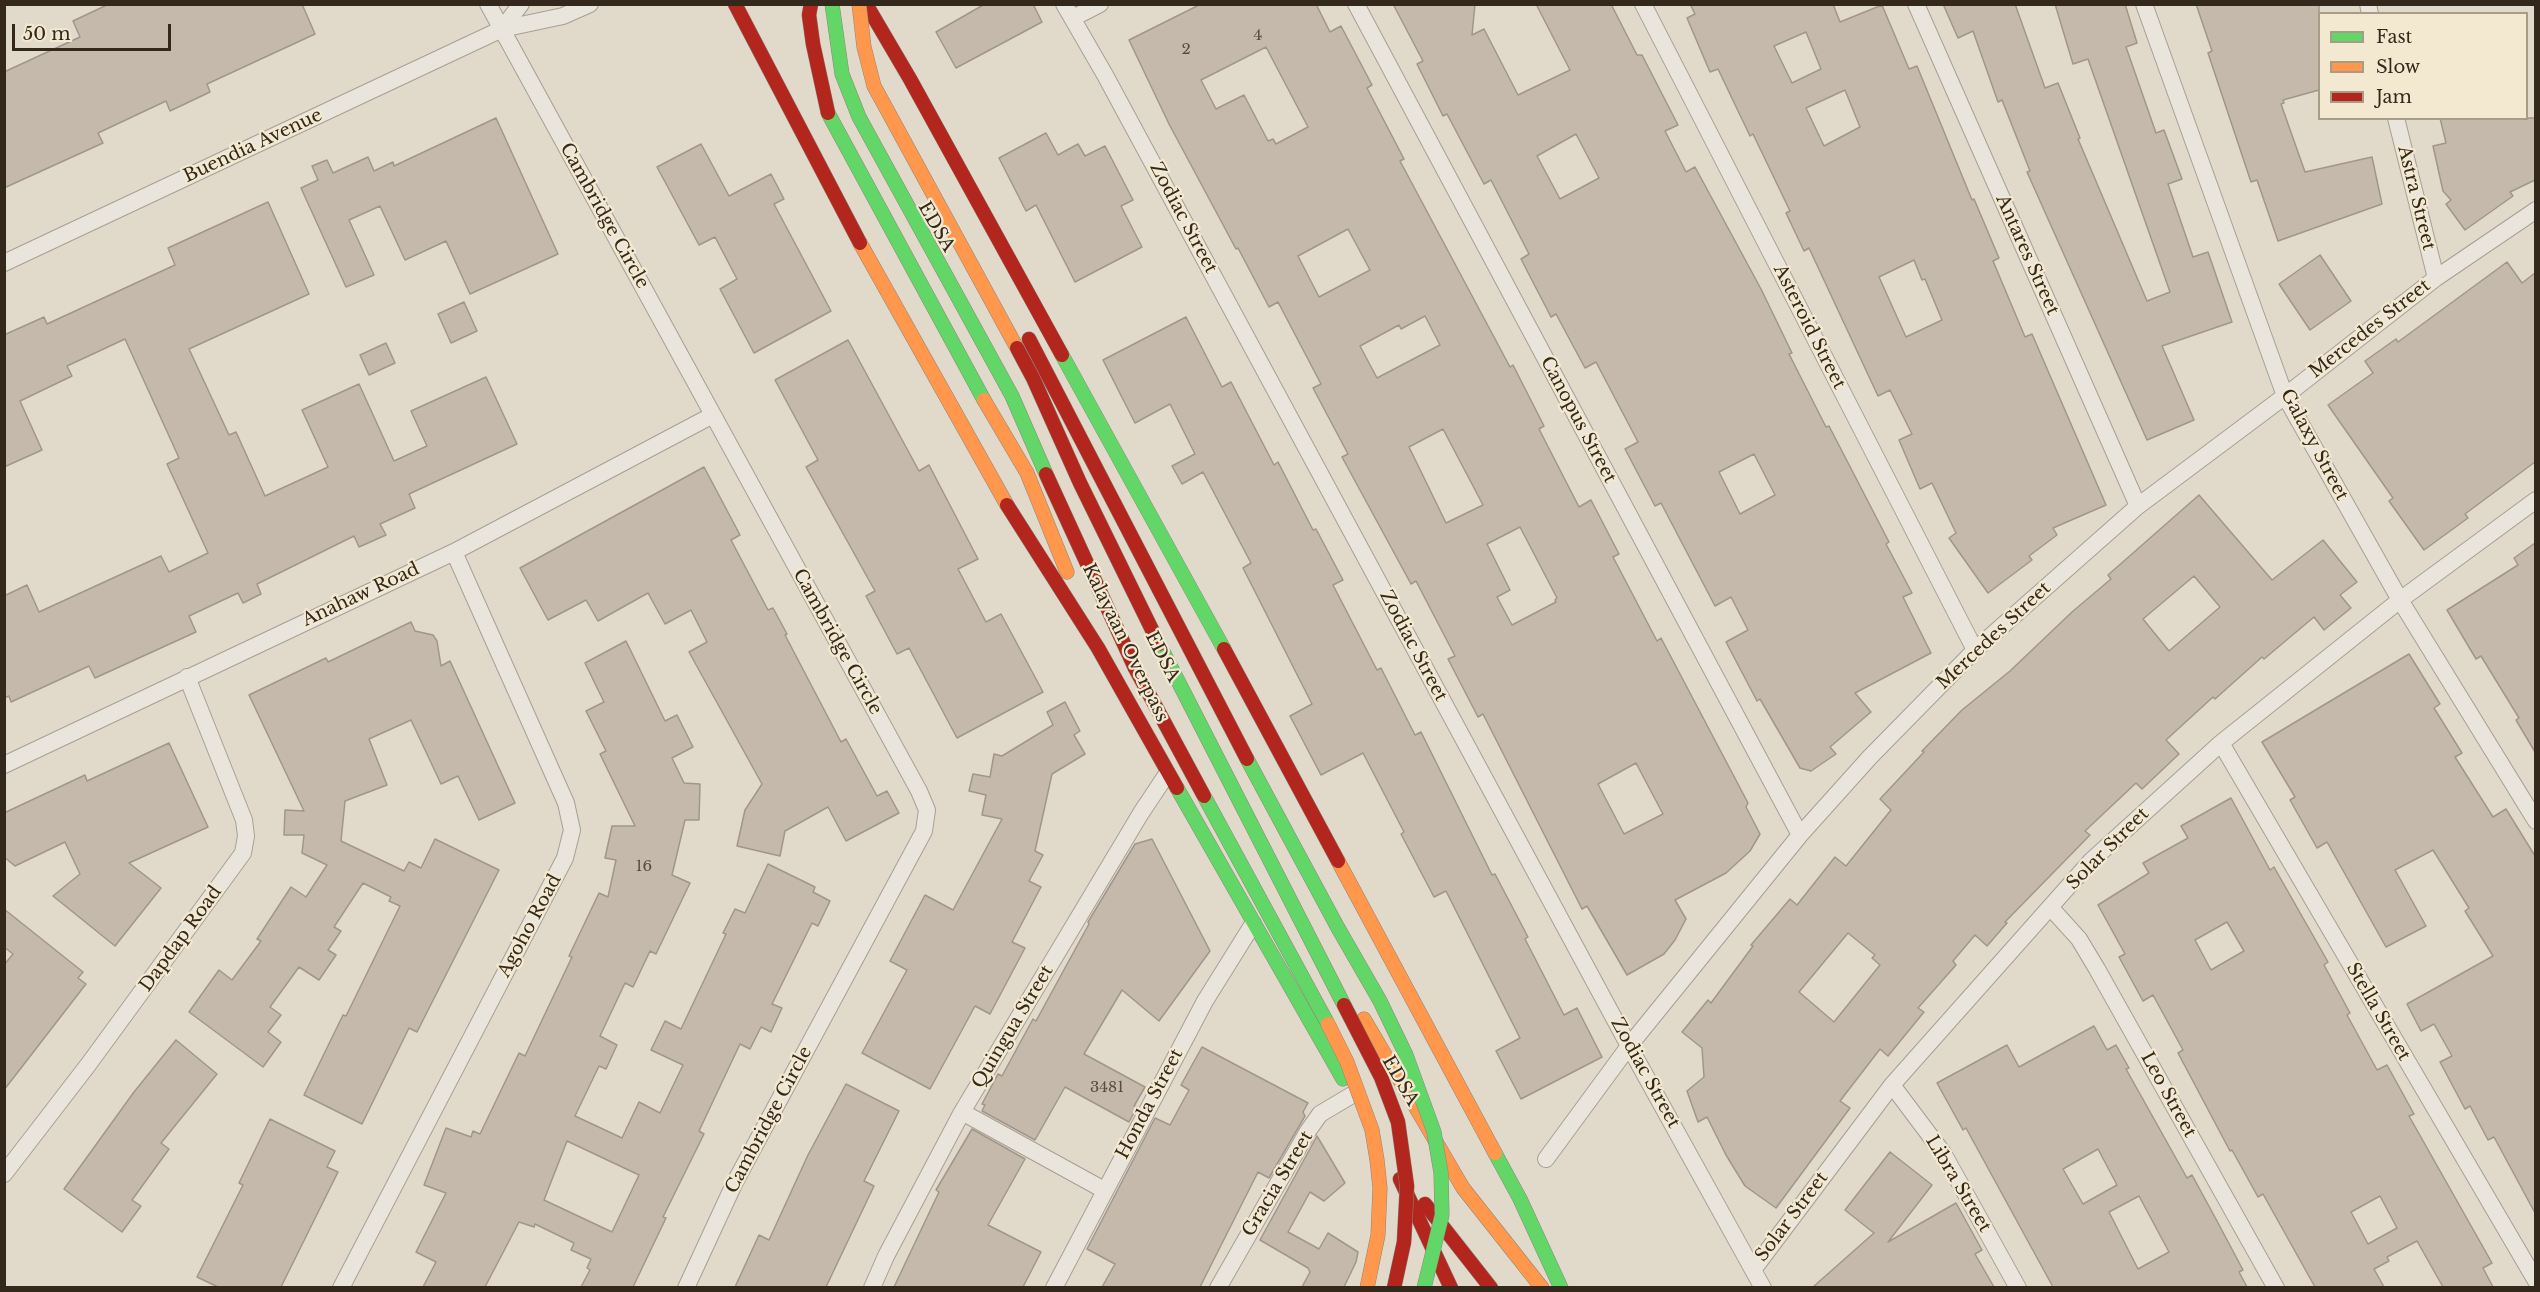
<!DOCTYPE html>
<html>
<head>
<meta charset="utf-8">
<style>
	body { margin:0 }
	#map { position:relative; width:2540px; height:1292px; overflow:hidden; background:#e1dacb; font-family:"Libre Baskerville",serif }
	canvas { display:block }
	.frame { position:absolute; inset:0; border:6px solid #34281d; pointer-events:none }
	.legend { position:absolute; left:2318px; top:12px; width:210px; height:108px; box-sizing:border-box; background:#f3e9d0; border:2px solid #a79c88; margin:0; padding:8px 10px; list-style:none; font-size:18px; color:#34281d }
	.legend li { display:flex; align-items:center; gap:12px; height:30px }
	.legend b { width:30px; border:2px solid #a79c88 }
	.scale { position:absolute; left:12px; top:24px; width:159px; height:27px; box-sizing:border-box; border:3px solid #34281d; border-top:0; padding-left:8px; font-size:18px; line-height:21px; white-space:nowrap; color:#34281d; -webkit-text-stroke:4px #f3e9d0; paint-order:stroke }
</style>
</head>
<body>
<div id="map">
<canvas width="2540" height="1292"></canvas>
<div class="frame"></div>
<ul class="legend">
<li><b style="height:8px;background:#63d668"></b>Fast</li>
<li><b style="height:8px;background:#ff974d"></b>Slow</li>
<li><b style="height:8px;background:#b3261e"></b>Jam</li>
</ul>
<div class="scale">50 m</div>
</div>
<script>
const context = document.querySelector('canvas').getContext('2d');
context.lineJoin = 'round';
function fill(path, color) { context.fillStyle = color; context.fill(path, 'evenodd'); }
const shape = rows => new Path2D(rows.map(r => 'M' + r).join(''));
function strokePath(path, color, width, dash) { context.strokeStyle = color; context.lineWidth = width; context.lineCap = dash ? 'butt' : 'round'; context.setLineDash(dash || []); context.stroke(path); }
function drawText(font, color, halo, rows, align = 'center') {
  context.font = font + ' "Libre Baskerville",serif'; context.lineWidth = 4.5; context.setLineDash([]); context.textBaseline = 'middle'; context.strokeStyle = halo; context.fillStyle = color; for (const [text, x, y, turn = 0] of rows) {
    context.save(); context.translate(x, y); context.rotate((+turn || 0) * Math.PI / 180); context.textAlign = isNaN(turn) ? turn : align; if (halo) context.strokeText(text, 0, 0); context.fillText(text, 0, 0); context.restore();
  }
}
const building = shape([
	[109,4,302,4,315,34,207,84,210,92,170,111,166,101,98,133,103,143,4,188,4,72,80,37,73,21,109,4],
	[985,4,1033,4,1042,22,956,68,936,32,985,4],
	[1201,4,1316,4,1330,32,1341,26,1372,85,1367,88,1404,159,1400,161,1510,367,1513,365,1544,426,1539,429,1579,507,1591,500,1619,554,1613,557,1657,641,1661,638,1748,803,1746,807,1760,834,1750,851,1726,873,1675,900,1686,919,1675,940,1664,954,1627,975,1587,906,1582,909,1483,714,1478,717,1448,659,1455,656,1416,581,1411,584,1342,457,1348,454,1313,388,1321,384,1278,302,1269,307,1238,248,1236,249,1169,124,1129,40,1201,4],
	[1266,47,1308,127,1276,144,1273,139,1268,141,1244,95,1216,109,1201,80,1266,47],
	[1348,229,1370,270,1319,297,1298,256,1348,229],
	[1425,316,1440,345,1377,378,1360,346,1399,325,1401,329,1425,316],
	[1443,429,1483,505,1446,523,1409,447,1443,429],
	[1520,527,1557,598,1555,600,1556,602,1512,625,1497,597,1510,590,1487,544,1520,527],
	[1636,763,1663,814,1624,834,1598,784,1636,763],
	[1393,4,1475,4,1472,35,1484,29,1518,95,1570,70,1536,4,1611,4,1637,55,1642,55,1678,125,1665,131,1686,172,1695,167,1761,289,1792,353,1789,354,1826,427,1829,426,1889,542,1886,544,1912,593,1903,597,1931,653,1855,693,1871,712,1830,747,1836,754,1811,771,1800,768,1760,699,1757,701,1726,642,1748,630,1731,597,1715,606,1661,503,1655,506,1625,449,1638,442,1596,362,1585,368,1556,314,1551,317,1521,259,1529,254,1491,180,1484,184,1447,114,1443,116,1417,64,1423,61,1393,4],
	[1576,134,1599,178,1560,199,1537,156,1576,134],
	[1754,454,1775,495,1740,514,1719,472,1754,454],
	[1690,4,1833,4,1840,22,1882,5,1909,69,1917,66,1972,200,1974,199,1999,258,1993,261,2025,337,2032,334,2106,505,2053,528,2057,535,2029,556,2032,560,1988,593,1949,538,1956,533,1932,483,1920,489,1899,440,1912,434,1890,390,1878,396,1809,248,1804,251,1786,213,1790,211,1753,134,1750,136,1718,69,1710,72,1687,18,1695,14,1690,4],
	[1806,32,1821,69,1792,83,1774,46,1806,32],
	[1845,90,1860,127,1824,146,1806,108,1845,90],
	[1914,260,1922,280,1925,279,1942,320,1906,337,1879,277,1914,260],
	[1943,4,2015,4,2045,88,2058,83,2080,138,2078,139,2147,301,2170,292,2088,59,2073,64,2055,4,2125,4,2137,43,2126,47,2156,133,2164,130,2182,179,2168,184,2193,257,2208,252,2232,322,2162,346,2194,420,2147,440,2027,172,2030,171,2002,100,1998,102,1973,31,1958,38,1943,4],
	[2196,4,2319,4,2319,90,2283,100,2284,103,2281,104,2305,172,2372,157,2382,204,2278,241,2257,180,2251,182,2208,53,2212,51,2196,4],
	[496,118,558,254,470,294,446,241,405,260,380,206,349,220,374,275,346,287,301,188,318,180,312,166,327,160,333,173,368,157,374,171,393,162,394,166,496,118],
	[2440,118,2535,118,2535,180,2510,192,2513,196,2465,230,2446,204,2451,200,2443,191,2433,146,2446,143,2440,118],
	[1046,133,1058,155,1078,144,1085,156,1105,146,1133,200,1121,206,1142,247,1075,282,1036,205,1026,211,999,158,1046,133],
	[701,144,729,196,771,174,784,199,774,204,831,311,754,353,720,289,737,279,715,237,699,245,657,167,701,144],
	[268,202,309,294,189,349,229,435,236,432,265,496,328,467,302,410,359,384,394,461,427,446,411,411,486,377,517,444,409,494,415,508,380,524,386,535,359,547,354,536,257,584,261,594,243,603,238,593,189,616,196,632,95,678,89,666,11,702,9,696,4,698,4,596,27,585,39,612,161,556,169,572,208,553,167,464,179,458,125,339,67,366,72,376,20,401,42,450,4,467,4,335,44,317,47,324,175,265,168,248,268,202],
	[2320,255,2351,301,2310,330,2279,284,2320,255],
	[2507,262,2522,283,2535,273,2535,462,2465,514,2468,518,2424,550,2389,501,2393,498,2328,405,2373,373,2365,361,2396,339,2398,342,2507,262],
	[464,302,477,331,451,343,438,314,464,302],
	[1186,317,1222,387,1231,382,1274,465,1278,462,1313,530,1316,529,1343,580,1333,585,1377,670,1381,668,1415,735,1421,732,1492,875,1495,874,1528,937,1525,939,1564,1015,1577,1008,1602,1057,1521,1099,1496,1051,1520,1038,1446,891,1434,897,1401,834,1404,832,1363,753,1321,775,1290,716,1312,704,1243,568,1251,563,1203,472,1182,484,1172,466,1195,454,1170,404,1135,423,1103,360,1186,317],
	[848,340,919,471,929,465,978,559,958,569,986,622,1001,614,1043,692,957,738,909,648,897,654,866,596,875,591,806,467,818,460,775,380,848,340],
	[386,343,395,363,369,375,360,355,386,343],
	[704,467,740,535,731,540,768,610,773,608,787,634,785,635,841,742,846,739,877,796,887,791,899,813,846,841,828,807,785,831,780,856,737,846,745,810,762,784,689,652,707,642,691,610,665,624,648,593,598,621,586,600,548,620,520,568,704,467],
	[2199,495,2272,580,2323,540,2357,582,2340,595,2351,608,2324,630,2314,617,2264,659,2262,657,2215,699,2213,697,2166,740,2179,754,2142,789,2136,783,2085,831,2090,835,2005,922,2007,923,1987,946,1975,935,1953,961,1956,965,1918,1008,1924,1012,1888,1056,1880,1049,1840,1101,1850,1108,1776,1208,1745,1186,1726,1155,1707,1117,1698,1122,1687,1091,1704,1077,1702,1048,1682,1032,1708,1000,1711,1003,1753,946,1751,945,1790,899,1797,905,1835,857,1846,866,1891,810,1880,799,1924,752,1922,751,1962,710,2010,671,2072,612,2111,579,2108,575,2199,495],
	[2194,576,2220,607,2169,651,2143,619,2194,576],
	[1848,933,1875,955,1872,958,1880,965,1834,1022,1799,992,1848,933],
	[2535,543,2535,752,2516,720,2519,718,2481,656,2476,659,2447,610,2518,565,2514,558,2535,543],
	[411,622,415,631,433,635,437,641,441,666,450,661,515,803,479,820,458,776,441,784,411,720,369,739,387,785,345,801,341,841,404,871,409,862,421,868,435,839,499,870,417,1032,409,1028,362,1124,304,1095,343,1015,346,1016,400,906,389,901,391,897,363,883,334,927,341,931,328,950,336,955,319,980,299,967,270,1007,281,1015,268,1032,281,1042,263,1067,189,1012,219,970,232,980,261,941,257,939,291,887,306,897,327,865,302,853,304,835,284,835,285,810,304,811,249,695,326,658,328,662,411,622],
	[626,641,665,721,677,715,693,747,672,758,684,783,700,784,699,820,685,820,672,875,690,883,656,954,650,951,633,987,625,983,600,1036,617,1045,606,1069,599,1066,575,1116,622,1138,639,1102,660,1113,683,1065,651,1050,665,1021,681,1029,726,934,723,933,735,909,745,913,768,864,815,887,813,892,830,901,818,926,812,923,772,1004,782,1008,771,1032,761,1027,750,1049,740,1044,699,1131,704,1134,663,1217,666,1218,633,1287,581,1287,590,1270,587,1268,591,1259,571,1250,574,1243,535,1224,534,1227,519,1222,485,1287,423,1287,436,1262,416,1252,446,1193,424,1185,446,1128,471,1137,473,1131,480,1134,519,1053,525,1056,572,957,569,956,599,893,608,897,616,860,605,858,612,826,635,826,600,754,606,751,586,711,604,702,585,663,626,641],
	[567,1141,639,1175,612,1232,544,1200,567,1141],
	[2409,654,2440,704,2434,708,2462,753,2455,757,2493,817,2506,809,2535,856,2535,1213,2494,1137,2488,1140,2470,1106,2465,1109,2440,1062,2452,1056,2434,1024,2421,1031,2407,1004,2493,956,2465,911,2469,908,2433,850,2395,870,2426,926,2386,947,2327,842,2317,848,2290,800,2295,797,2262,742,2409,654],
	[1065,702,1080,731,1074,735,1085,754,1052,774,1035,851,1043,855,1029,881,1041,887,1012,942,1025,948,990,1014,975,1006,930,1089,862,1053,907,970,890,961,925,895,953,910,1002,819,982,815,986,795,969,791,973,774,990,777,994,754,1002,756,1053,725,1047,712,1065,702],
	[169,743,208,827,129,863,161,888,115,946,53,896,80,874,65,842,15,866,4,857,4,813,85,775,87,781,169,743],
	[2231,798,2270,870,2274,867,2328,962,2324,965,2350,1013,2347,1015,2377,1070,2387,1065,2414,1114,2409,1116,2492,1263,2483,1268,2493,1287,2443,1287,2417,1241,2387,1257,2389,1261,2374,1269,2384,1287,2315,1287,2263,1194,2258,1197,2232,1150,2230,1151,2178,1053,2183,1050,2153,995,2143,1001,2119,957,2125,954,2098,905,2149,873,2143,863,2188,838,2181,826,2231,798],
	[2227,922,2244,951,2211,970,2195,940,2227,922],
	[2380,1196,2397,1228,2368,1244,2351,1212,2380,1196],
	[1152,839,1210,951,1159,1021,1122,990,1084,1054,1145,1087,1134,1106,1137,1107,1129,1122,1065,1087,1035,1140,982,1111,985,1105,982,1104,998,1074,1002,1076,1033,1019,1036,1021,1089,924,1088,922,1135,844,1152,839],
	[4,909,83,972,78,978,86,984,4,1090,4,965,13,954,4,947,4,909],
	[2094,1026,2107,1050,2116,1045,2129,1068,2126,1069,2187,1178,2192,1175,2217,1221,2243,1270,2239,1272,2247,1287,2053,1287,1966,1128,1963,1130,1937,1083,2007,1045,2019,1067,2094,1026],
	[2098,1149,2117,1185,2083,1204,2063,1169,2098,1149],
	[2139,1196,2169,1252,2138,1269,2109,1212,2139,1196],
	[176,1040,217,1074,161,1143,169,1149,132,1200,141,1206,122,1232,64,1189,134,1092,176,1040],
	[1202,1047,1308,1103,1303,1112,1305,1116,1269,1178,1258,1172,1200,1287,1102,1287,1115,1264,1087,1249,1155,1118,1170,1125,1189,1090,1181,1085,1202,1047],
	[846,1084,899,1111,864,1181,874,1186,826,1287,735,1287,759,1235,769,1240,808,1155,846,1084],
	[270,1119,335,1151,327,1167,338,1172,281,1287,218,1287,197,1277,243,1185,239,1183,270,1119],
	[972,1129,1025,1159,988,1225,1041,1252,1023,1287,894,1287,939,1192,936,1190,972,1129],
	[1317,1136,1345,1183,1324,1201,1310,1192,1288,1232,1319,1249,1328,1233,1358,1252,1356,1262,1344,1287,1302,1287,1310,1272,1308,1268,1260,1240,1317,1136],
	[1890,1152,1932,1185,1888,1242,1956,1203,1982,1250,1975,1254,1994,1287,1813,1287,1874,1233,1845,1210,1890,1152]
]);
fill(building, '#c5b9ac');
strokePath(building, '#a1968a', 1.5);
const street = shape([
	[488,4,919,791,927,810,924,831,735,1182,686,1288],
	[1064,4,1105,75,1629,1046,1763,1288],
	[1356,4,1800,835],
	[1643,4,1975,650],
	[1916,4,2138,506],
	[2144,4,2285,396,2400,600,2536,821],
	[2368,4,2370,14],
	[1073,18,1100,4],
	[502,29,521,4],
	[2396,118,2436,278],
	[4,263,502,29,563,16,590,4],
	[2221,743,2536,1281],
	[4,765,454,552,713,415],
	[2051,908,2079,939,2097,969,2276,1288],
	[1892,1085,1943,1153,2018,1288],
	[962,1112,1104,1190],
	[1546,1159,1629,1046,1800,835,1870,757,1975,650,2138,506,2285,396,2436,278,2536,210],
	[4,1174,88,1065,243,853,246,836,244,820,187,677],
	[1753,1270,1892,1085,2091,861,2221,743,2400,600,2536,500],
	[341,1288,565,858,572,830,566,803,454,552],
	[872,1288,886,1256,962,1112,1141,813,1167,774],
	[1054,1288,1205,1001,1253,924],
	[1218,1288,1308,1131,1320,1114,1352,1095]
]);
const fast = shape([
	[828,113,984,400],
	[1062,355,1224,649],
	[1247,759,1338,928],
	[1177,788,1343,1079],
	[1495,1153,1520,1199,1561,1288]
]);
const slow = shape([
	[860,243,1007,505],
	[984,400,1027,473,1067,572],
	[1338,861,1495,1153],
	[1364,1019,1463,1188,1542,1288]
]);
const jam = shape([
	[735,4,860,243],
	[866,4,910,79,1062,355],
	[1029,339,1247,759],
	[1007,505,1098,648,1177,788],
	[1224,649,1338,861],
	[1400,1179,1451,1288],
	[1425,1204,1491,1288]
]);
strokePath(street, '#a69f94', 18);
strokePath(fast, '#8c857b', 15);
strokePath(slow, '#8c857b', 15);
strokePath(jam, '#8c857b', 15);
strokePath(street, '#eae5dc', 16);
strokePath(fast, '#63d668', 14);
strokePath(slow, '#ff974d', 14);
strokePath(jam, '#b3261e', 14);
const fastBridge = shape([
	[832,4,842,74,859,117,1012,396,1046,474],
	[1159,644,1344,1005],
	[1204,796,1328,1024],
	[1338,928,1380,1001,1406,1055,1434,1132,1441,1173,1442,1215,1424,1288]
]);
const slowBridge = shape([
	[859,4,864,47,874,86,1017,348],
	[1328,1024,1347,1062,1372,1130,1377,1160,1380,1188,1378,1235,1367,1288]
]);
const jamBridge = shape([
	[811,4,809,15,813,44,828,113],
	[1017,348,1033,378,1080,483,1159,644],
	[1046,474,1135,668,1204,796],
	[1344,1005,1381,1077,1398,1122,1407,1186,1404,1242,1394,1288]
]);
strokePath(fastBridge, '#8c857b', 15, []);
strokePath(slowBridge, '#8c857b', 15, []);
strokePath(jamBridge, '#8c857b', 15, []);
strokePath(fastBridge, '#63d668', 14);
strokePath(slowBridge, '#ff974d', 14);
strokePath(jamBridge, '#b3261e', 14);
drawText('15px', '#584c41', null, [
	["4",1258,36],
	["2",1186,50],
	["16",644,867],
	["3481",1107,1088]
]);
drawText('18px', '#34281d', '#f3e9d0', [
	["Buendia Avenue",253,146,-25],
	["Astra Street",2416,198,76],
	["Cambridge Circle",604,216,61],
	["Zodiac Street",1183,218,62],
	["EDSA",936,227,60],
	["Antares Street",2027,255,66],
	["Asteroid Street",1809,327,63],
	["Mercedes Street",2370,329,-38],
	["Canopus Street",1578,420,62],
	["Galaxy Street",2314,445,62],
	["Anahaw Road",361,595,-25],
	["Mercedes Street",1994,636,-43],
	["Cambridge Circle",837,642,61],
	["Kalayaan Overpass",1125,643,64],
	["Zodiac Street",1413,646,62],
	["EDSA",1162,657,63],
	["Solar Street",2108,849,-45],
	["Agoho Road",530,926,-62],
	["Dapdap Road",181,939,-54],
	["Stella Street",2378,1012,60],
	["Quingua Street",1013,1027,-59],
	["Zodiac Street",1645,1073,61],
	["EDSA",1400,1081,60],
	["Leo Street",2168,1095,61],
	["Honda Street",1150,1104,-62],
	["Cambridge Circle",769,1120,-62],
	["Gracia Street",1278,1184,-59],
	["Libra Street",1958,1184,59],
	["Solar Street",1792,1217,-53]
]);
</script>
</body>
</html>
